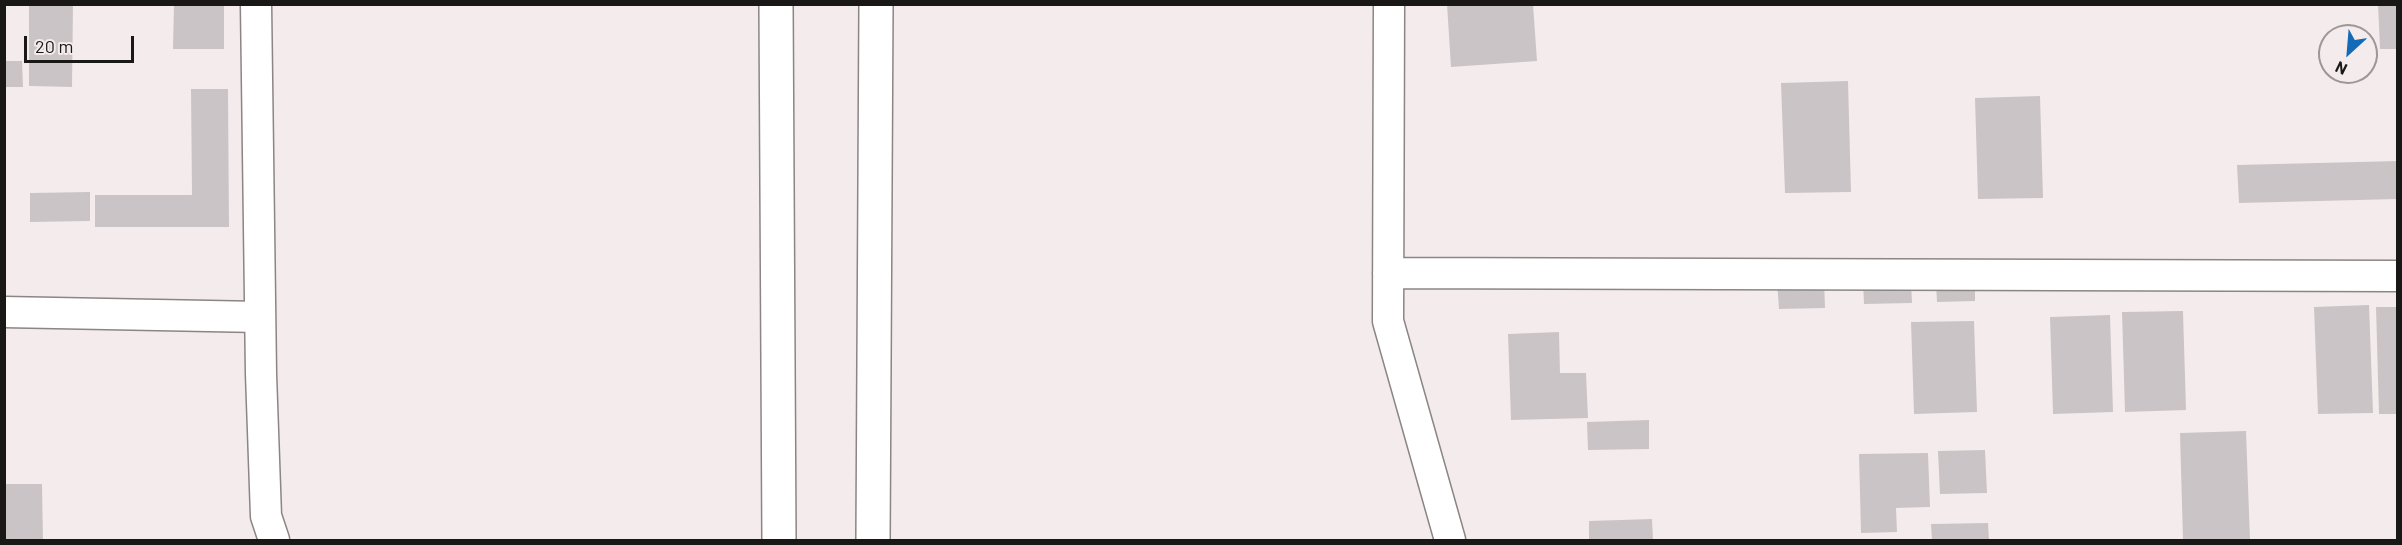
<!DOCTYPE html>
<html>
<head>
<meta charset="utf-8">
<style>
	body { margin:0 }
	#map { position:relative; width:2402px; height:545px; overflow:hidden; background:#f4ecec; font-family:Barlow,sans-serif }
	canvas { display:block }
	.frame { position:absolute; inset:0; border:6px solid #1a1717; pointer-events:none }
	.north { position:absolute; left:2318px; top:24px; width:60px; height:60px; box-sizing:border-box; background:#f4ecec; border:2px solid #9d9797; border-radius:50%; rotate:206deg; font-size:16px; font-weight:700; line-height:24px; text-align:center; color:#1a1717 }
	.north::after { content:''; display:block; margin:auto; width:21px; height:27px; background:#136bb8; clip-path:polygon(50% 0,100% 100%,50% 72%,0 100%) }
	.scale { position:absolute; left:24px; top:36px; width:110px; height:27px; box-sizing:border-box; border:3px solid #1a1717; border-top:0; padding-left:8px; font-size:18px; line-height:21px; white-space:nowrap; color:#1a1717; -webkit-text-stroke:4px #f4ecec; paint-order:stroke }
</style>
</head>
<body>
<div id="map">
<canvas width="2402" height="545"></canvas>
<div class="frame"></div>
<div class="north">N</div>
<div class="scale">20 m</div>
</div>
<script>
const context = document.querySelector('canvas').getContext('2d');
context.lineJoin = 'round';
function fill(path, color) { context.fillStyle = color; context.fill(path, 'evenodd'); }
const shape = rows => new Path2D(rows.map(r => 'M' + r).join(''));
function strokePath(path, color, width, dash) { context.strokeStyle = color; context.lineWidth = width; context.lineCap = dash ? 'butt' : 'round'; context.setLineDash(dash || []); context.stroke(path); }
fill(shape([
	[29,4,73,4,72,87,29,86],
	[174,4,224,4,224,49,173,49],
	[1447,4,1533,4,1537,61,1451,67],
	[2378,4,2398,4,2398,49,2380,49],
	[4,61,22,61,23,87,4,87],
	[1848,81,1851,192,1785,193,1781,83],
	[191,89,228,89,229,227,95,227,95,195,192,195],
	[2040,96,2043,198,1978,199,1975,98],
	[2398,161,2398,199,2239,203,2237,165],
	[90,192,90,221,30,222,30,193],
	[1824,280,1825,308,1779,309,1777,282],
	[1911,281,1912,303,1864,304,1863,282],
	[1975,282,1975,301,1937,302,1936,283],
	[2369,305,2373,413,2318,414,2314,307],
	[2376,307,2398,307,2398,414,2379,414],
	[2183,311,2186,410,2125,412,2122,312],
	[2110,315,2113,412,2053,414,2050,317],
	[1974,321,1977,412,1914,414,1911,322],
	[1559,332,1560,373,1586,373,1588,418,1511,420,1508,334],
	[1649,420,1649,449,1588,450,1587,422],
	[2246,431,2250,540,2183,540,2180,433],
	[1985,450,1987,493,1940,494,1938,451],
	[1928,453,1930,507,1896,508,1897,532,1861,533,1859,454],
	[4,484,42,484,43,540,4,540],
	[1652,519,1653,540,1589,540,1589,521],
	[1988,523,1989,540,1932,540,1931,524]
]), '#cbc4c6');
const street = shape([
	[256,4,261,374,266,516,274,540],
	[1389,4,1388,321,1450,540],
	[1388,273,2398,276],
	[4,312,260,317]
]);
const secondary = shape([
	[776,4,779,540],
	[873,540,876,4]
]);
strokePath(street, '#8b8584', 33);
strokePath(secondary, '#8b8584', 36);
strokePath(street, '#fff', 30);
strokePath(secondary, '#fff', 33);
</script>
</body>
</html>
